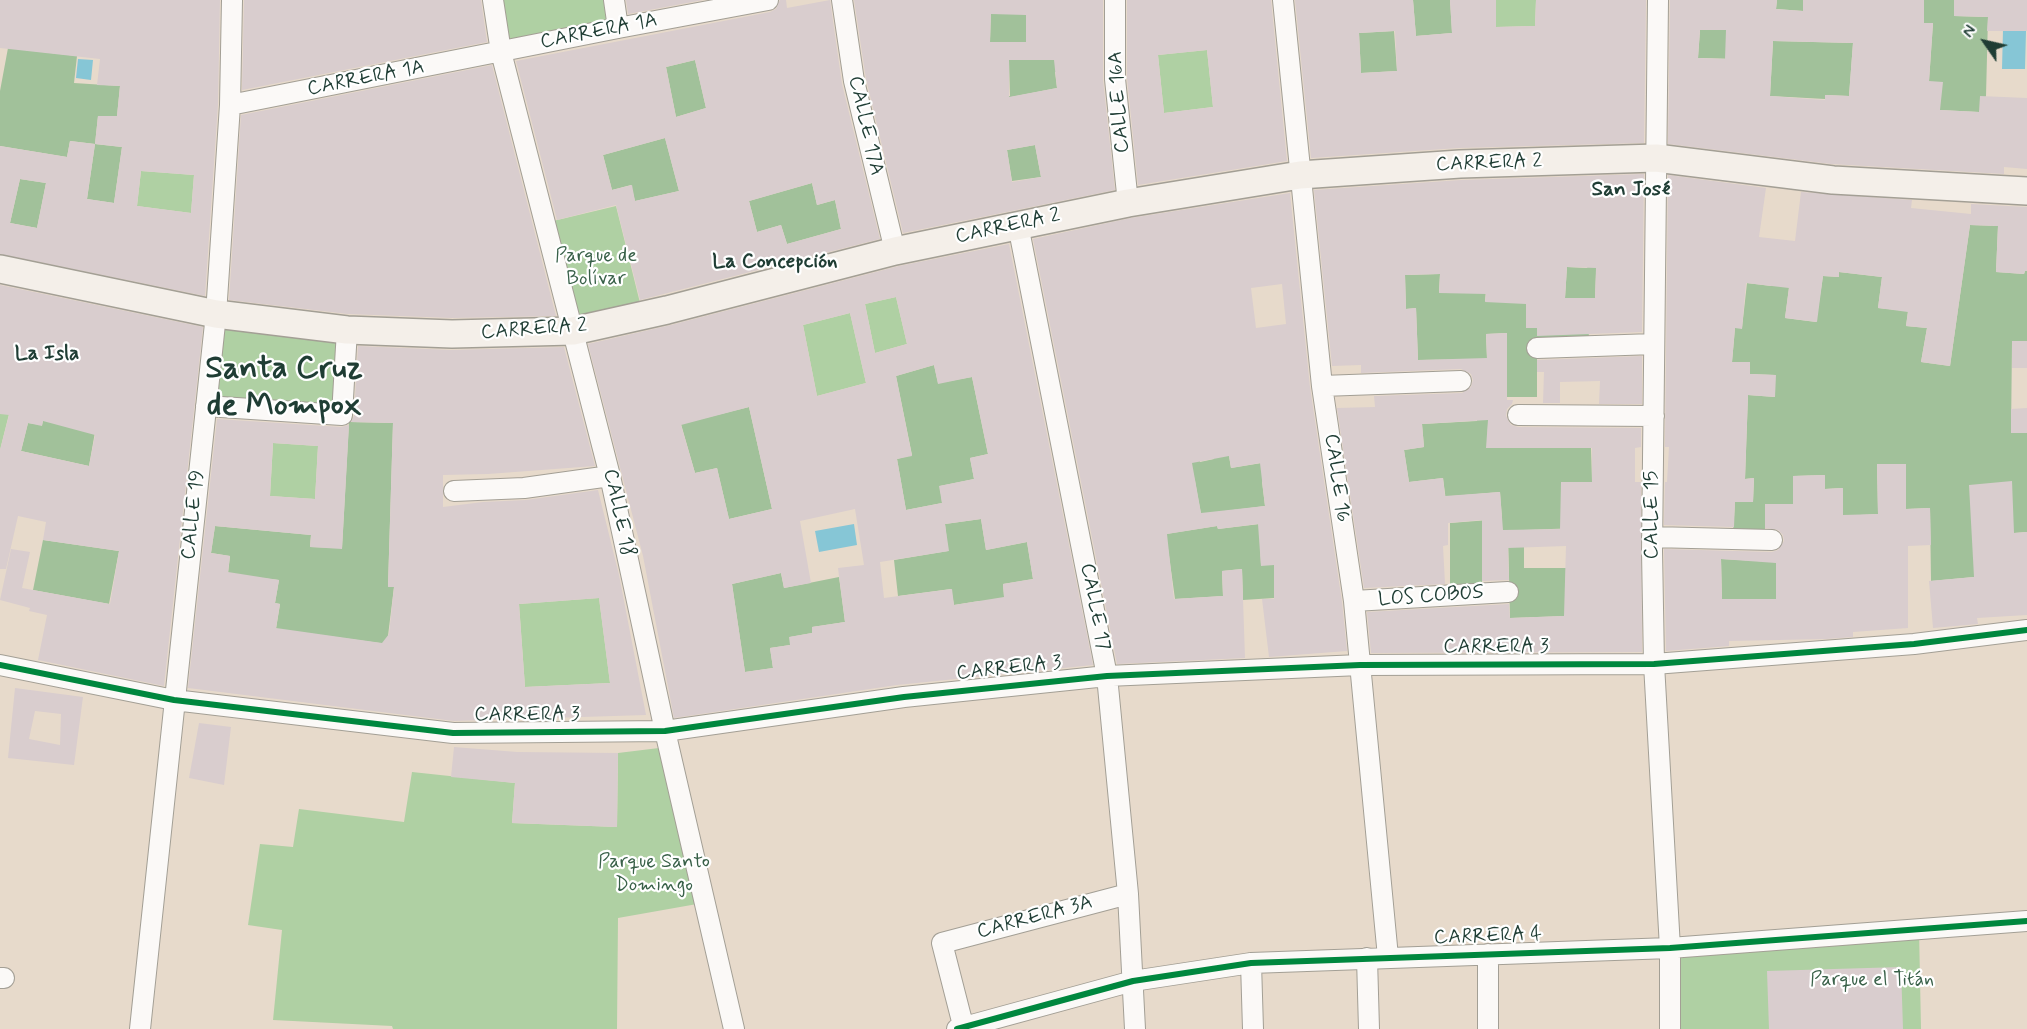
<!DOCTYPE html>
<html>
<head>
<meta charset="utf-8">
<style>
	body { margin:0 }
	#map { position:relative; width:2027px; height:1029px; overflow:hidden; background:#e7dacb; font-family:Mynerve,sans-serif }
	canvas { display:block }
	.north { position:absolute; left:1955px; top:12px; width:60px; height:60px; -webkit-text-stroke:4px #fff; paint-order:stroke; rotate:304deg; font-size:16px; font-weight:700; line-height:24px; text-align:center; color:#1f3d34 }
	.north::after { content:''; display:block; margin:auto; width:21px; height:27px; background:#1f3d34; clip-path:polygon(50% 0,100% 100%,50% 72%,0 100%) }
</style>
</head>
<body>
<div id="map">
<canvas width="2027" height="1029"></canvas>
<div class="north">N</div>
</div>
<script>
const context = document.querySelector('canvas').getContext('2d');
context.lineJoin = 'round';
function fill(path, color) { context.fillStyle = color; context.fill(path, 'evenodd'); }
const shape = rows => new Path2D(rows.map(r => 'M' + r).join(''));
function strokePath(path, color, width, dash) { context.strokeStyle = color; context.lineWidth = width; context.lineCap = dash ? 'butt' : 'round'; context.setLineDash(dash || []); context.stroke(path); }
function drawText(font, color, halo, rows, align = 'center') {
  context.font = font + ' Mynerve,sans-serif'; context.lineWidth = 4.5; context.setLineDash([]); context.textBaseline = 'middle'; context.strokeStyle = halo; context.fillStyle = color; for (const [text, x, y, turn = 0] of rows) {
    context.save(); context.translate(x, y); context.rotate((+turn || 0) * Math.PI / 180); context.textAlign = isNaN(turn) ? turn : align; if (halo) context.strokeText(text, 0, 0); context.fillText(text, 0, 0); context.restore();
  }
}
fill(shape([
	[493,0,614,0,618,28,501,52],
	[1496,0,1536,0,1535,26,1496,27],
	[1207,50,1213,107,1164,113,1158,55],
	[141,171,194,175,191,213,137,206],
	[616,206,643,315,577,331,549,222],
	[896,297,907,344,875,353,865,304],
	[850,313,866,383,817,396,803,325],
	[216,314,347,330,342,415,206,406],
	[0,407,10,410,0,450],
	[273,443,318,446,315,499,270,496],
	[599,598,610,683,525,687,519,604],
	[659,748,697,904,618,918,617,1029,393,1029,392,1026,273,1020,282,930,248,925,260,844,293,847,299,809,404,822,412,772,515,783,512,823,617,827,618,753],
	[1919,929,1921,1029,1671,1029,1670,948]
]), '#afd0a3');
fill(shape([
	[1413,0,1450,0,1452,33,1416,36],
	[1777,0,1803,0,1803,11,1776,9],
	[1924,0,1954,0,1954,16,1988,17,1986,96,1979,112,1940,110,1929,81,1933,23,1923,23],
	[991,6,1026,15,1026,42,990,42],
	[1700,30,1726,30,1742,59,1698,58],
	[1394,31,1397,71,1361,73,1359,33],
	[1773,41,1853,43,1849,96,1826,95,1825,99,1770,96],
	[8,48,77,56,74,83,120,86,117,116,98,116,95,144,122,147,114,203,87,199,95,144,70,141,67,157,0,146,0,91],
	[695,60,706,108,676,117,666,67],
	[1009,60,1066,60,1067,70,1055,72,1057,88,1011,97,992,99,1010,96],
	[665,138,679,191,635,201,631,185,612,190,603,155],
	[1035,145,1041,177,1012,181,1007,150],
	[20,179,46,183,37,228,10,223],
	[812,183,817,205,835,200,841,229,787,244,781,225,757,232,749,201],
	[1970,225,1998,226,1996,272,2024,274,2025,271,2027,271,2027,341,2012,342,2011,433,2027,433,2027,532,2014,533,1974,577,1931,581,1930,508,1906,509,1906,464,1877,464,1878,514,1843,516,1842,488,1825,489,1824,475,1793,476,1793,504,1765,505,1765,534,1733,533,1735,502,1753,502,1754,478,1745,479,1748,395,1775,397,1775,375,1750,374,1750,362,1732,362,1735,328,1742,328,1747,283,1771,286,1791,272,1785,318,1816,322,1823,276,1839,277,1839,272,1882,277,1878,308,1908,311,1906,326,1927,328,1921,362,1950,366],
	[1597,250,1595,298,1565,298,1567,267,1587,268],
	[1440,274,1439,292,1486,289,1485,301,1526,303,1526,328,1588,327,1590,346,1537,348,1537,397,1507,397,1507,333,1486,334,1487,359,1418,360,1416,308,1406,309,1405,275],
	[934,365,938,383,972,377,988,454,970,458,974,479,940,486,942,503,906,510,897,459,912,455,896,376],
	[52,382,98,415,89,466,21,451,28,423,42,425],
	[1489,400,1487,448,1591,448,1592,482,1561,482,1579,528,1524,530,1524,568,1566,568,1565,616,1510,618,1508,534,1482,535,1482,588,1450,590,1450,523,1502,519,1500,492,1452,496,1446,501,1443,478,1409,482,1404,450,1424,447,1422,424,1477,421,1477,402],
	[749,407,772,509,729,519,717,468,695,473,681,424],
	[1194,419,1200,462,1214,459,1212,446,1227,443,1231,468,1274,461,1262,482,1265,506,1201,514,1195,481,1181,426],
	[349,422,393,423,388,586,394,587,387,644,276,629,280,604,275,603,279,580,228,574,230,556,211,553,215,526,311,535,310,547,342,548],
	[981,519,986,550,1027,542,1033,579,1003,584,1005,609,981,613,979,601,954,605,951,589,898,596,894,560,948,551,945,524],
	[1268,523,1270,545,1260,546,1261,565,1274,565,1274,598,1243,600,1242,569,1222,571,1223,596,1175,599,1166,534,1217,526,1218,529],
	[43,540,119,551,109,604,33,590],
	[1721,559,1776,562,1776,617,1760,599,1722,599],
	[781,573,784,588,839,577,845,622,812,627,812,633,790,637,790,645,770,648,773,668,745,672,732,584]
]), '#a1c19a');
fill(shape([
	[2003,30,2026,31,2025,69,2002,69],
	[78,59,93,60,91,80,76,78],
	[854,524,857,545,819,552,815,531]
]), '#86c6d6');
fill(shape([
	[0,0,220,0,218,104,205,296,0,254,0,146,67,157,70,141,95,144,98,116,117,116,120,86,97,85,100,59,0,48],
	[95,144,122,147,114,203,87,199],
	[141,171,194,175,191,213,137,206],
	[20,179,46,183,37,228,10,223],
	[244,0,481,0,487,42,242,90],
	[626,0,703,0,628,14],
	[780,0,786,0,787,8,830,0,842,84,880,239,640,300,616,205,557,220,516,61,770,12,776,9],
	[695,60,706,108,676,117,666,67],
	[665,138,679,191,635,201,632,185,612,190,603,155],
	[812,183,817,205,835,200,841,229,787,244,781,225,757,232,749,201],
	[854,0,1103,0,1103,80,1115,190,903,233,866,79],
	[991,14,1026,15,1026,42,990,42],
	[1009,60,1054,60,1057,88,1009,97],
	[1035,145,1041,177,1012,182,1007,150],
	[1127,0,1271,0,1287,161,1138,185,1127,78],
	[1207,50,1213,107,1164,113,1158,55],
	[1295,0,1413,0,1416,36,1452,33,1450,0,1496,0,1496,27,1535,26,1536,0,1646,0,1644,143,1459,148,1311,158],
	[1395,31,1397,71,1361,73,1359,33],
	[1670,0,1777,0,1776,9,1803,11,1803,0,1924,0,1924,23,1933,23,1929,81,1943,82,1940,110,1979,112,1980,96,2027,98,2027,169,2004,167,2004,174,1831,164,1668,144],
	[1700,30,1726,30,1725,59,1698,58],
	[1773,41,1853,43,1849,96,1825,95,1825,100,1770,96],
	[1954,0,2027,0,2027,31,1987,31,1988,17,1954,16],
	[492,65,556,316,452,318,348,314,229,300,241,115],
	[1644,174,1642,332,1537,336,1537,328,1526,328,1526,304,1485,302,1486,294,1439,293,1440,274,1405,275,1406,309,1416,308,1418,360,1487,358,1486,334,1507,333,1507,400,1513,400,1512,404,1507,409,1506,416,1511,425,1518,427,1641,428,1641,447,1635,448,1635,482,1641,482,1642,652,1371,653,1367,612,1509,604,1510,618,1564,616,1566,546,1508,548,1509,580,1482,581,1482,520,1448,523,1448,545,1443,546,1445,584,1364,588,1337,408,1375,407,1374,396,1462,393,1471,387,1473,380,1471,374,1461,369,1361,373,1361,365,1332,366,1314,190,1461,180],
	[1567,267,1596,268,1595,298,1565,298],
	[1488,420,1486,448,1592,448,1592,482,1561,482,1560,529,1503,530,1500,492,1445,496,1443,478,1409,482,1404,450,1424,447,1422,424],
	[1668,175,1766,188,1759,237,1795,241,1801,192,1912,200,1911,208,1971,214,1971,204,2027,207,2027,271,2025,271,2024,274,1996,272,1998,226,1970,225,1950,366,1921,362,1927,328,1906,326,1908,312,1878,308,1882,277,1839,272,1839,277,1823,276,1817,322,1785,318,1789,288,1746,283,1742,329,1735,328,1732,362,1750,362,1750,374,1776,375,1775,397,1748,395,1745,479,1754,478,1753,502,1735,502,1734,527,1664,525,1665,482,1667,482,1669,447,1665,447],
	[1290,193,1310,387,1342,602,1347,651,1269,657,1262,599,1274,599,1274,565,1261,566,1258,524,1218,529,1217,526,1167,534,1174,599,1223,596,1222,571,1242,569,1245,658,1117,664,1033,239,1131,218],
	[1282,284,1286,324,1256,328,1251,288],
	[1229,456,1231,468,1260,463,1265,506,1201,513,1192,463],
	[1009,244,1093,665,897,685,674,718,643,556,588,344,671,325,899,266],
	[896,297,907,344,875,353,865,304],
	[850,313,866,383,817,396,803,325],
	[934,365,938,384,972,377,988,454,970,458,974,479,939,486,942,503,906,510,897,459,912,456,896,376],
	[749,407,772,509,729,519,717,468,695,473,681,425],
	[855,509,864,565,838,568,845,622,812,627,812,633,789,637,790,645,770,648,773,668,745,672,732,584,781,573,784,588,811,583,800,521],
	[981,519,986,550,1027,542,1033,579,1003,584,1004,597,954,605,952,589,884,598,880,562,949,551,945,524],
	[0,285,203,327,164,686,38,660,47,615,29,611,30,608,0,600,11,549,30,552,22,588,110,604,119,551,43,540,46,522,18,516,6,569,0,569,0,450,9,415,0,414],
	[43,421,95,435,89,466,21,451,28,423,42,426],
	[2012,341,2027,341,2027,368,2012,368],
	[358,346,451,350,564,347,595,466,488,474,443,475,443,507,483,502,526,500,598,490,619,575,646,715,454,721,188,688,217,419,341,427,349,425,342,549,310,547,311,535,215,526,211,553,230,556,228,572,279,580,275,603,280,604,276,628,382,643,389,634,394,587,388,587,393,423,351,422,354,416],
	[273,443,318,446,315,499,270,496],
	[599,598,610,683,525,687,519,604],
	[1642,356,1642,404,1599,404,1600,381,1560,382,1560,403,1543,403,1544,372,1537,372,1537,360],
	[2027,408,2027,433,2011,433,2011,409],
	[1877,464,1906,464,1906,509,1930,508,1931,545,1908,546,1908,628,1853,632,1853,637,1826,639,1729,641,1729,646,1666,651,1664,549,1772,552,1778,550,1784,541,1783,535,1778,530,1765,528,1765,504,1793,504,1793,476,1825,475,1825,489,1843,488,1843,515,1878,514],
	[1721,559,1776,563,1776,599,1722,599],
	[2012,481,2014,533,2027,532,2027,615,1977,618,1978,624,1933,628,1929,581,1974,577,1969,485],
	[15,688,83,697,74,765,8,758],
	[35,711,61,714,60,745,29,739],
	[199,723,231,727,224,785,189,778],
	[454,747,517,752,618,753,617,827,512,823,515,783,451,777],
	[1901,967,1903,1029,1769,1029,1767,971]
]), '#d9cdce');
const street = shape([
	[493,0,501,52,610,476,665,731,734,1029],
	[614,0,618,28],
	[842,0,854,81,895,251],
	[1115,0,1115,79,1128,203],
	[1283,0,1322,386,1354,601,1388,957],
	[1658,0,1652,551,1654,664,1670,948,1670,1029],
	[230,105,618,28,768,0],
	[1018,225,1107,676,1128,894,1135,1029],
	[1537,348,1654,344],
	[1322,386,1461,381],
	[206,406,342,415,347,330],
	[1518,415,1654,416],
	[454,491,524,488,610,476],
	[1652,537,1772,540],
	[1354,601,1508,592],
	[0,665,174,700,453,733,665,731,904,697,1107,676,1360,665,1654,664,1914,644,2027,630],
	[1367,958,1369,1029],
	[1251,963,1253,1029],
	[0,978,4,978],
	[140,1029,216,314,230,105,232,0],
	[957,1029,1133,981,1251,963,1670,948,2027,921],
	[964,1029,942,943,1128,894],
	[1488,1029,1488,954]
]);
const secondary = shape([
	[0,269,216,314,347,330,452,334,573,331,667,310,895,251,1128,203,1300,175,1460,164,1656,158,1833,180,2027,191]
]);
strokePath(street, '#a39f95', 22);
strokePath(secondary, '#a39f95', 30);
strokePath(street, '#fbf9f7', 20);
strokePath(secondary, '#f4efe9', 27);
strokePath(shape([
	[0,665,174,700,453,733,665,731,904,697,1107,676,1360,665,1654,664,1914,644,2027,630],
	[957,1029,1133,981,1251,963,1670,948,2027,921]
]), '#00873e', 6);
drawText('20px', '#1f3d34', '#fff', [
	["CARRERA 1A",599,32,-11],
	["CARRERA 1A",366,79,-11],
	["CALLE 16A",1120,102,-94],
	["CALLE 17A",865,126,77],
	["CARRERA 2",1489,164,-2],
	["CARRERA 2",1008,227,-12],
	["CARRERA 2",534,330,-4],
	["CALLE 16",1336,478,82],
	["CALLE 18",618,513,78],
	["CALLE 19",194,515,-84],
	["CALLE 15",1653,515,-90],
	["LOS COBOS",1431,597,-4],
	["CALLE 17",1094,607,79],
	["CARRERA 3",1496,648],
	["CARRERA 3",1009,669,-6],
	["CARRERA 3",527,716],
	["CARRERA 3A",1035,918,-15],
	["CARRERA 4",1488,937,-2]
]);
drawText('20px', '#386048', '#fff', [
	["Parque de",596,257],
	["Bolívar",596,280],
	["Parque Santo",654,863],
	["Domingo",654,886],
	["Parque el Titán",1872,981]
]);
drawText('bold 21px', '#1f3d34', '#fff', [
	["San José",1631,191],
	["La Concepción",775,263],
	["La Isla",47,355]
]);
drawText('bold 32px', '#1f3d34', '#fff', [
	["Santa Cruz",284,370],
	["de Mompox",284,407]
]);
</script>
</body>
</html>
